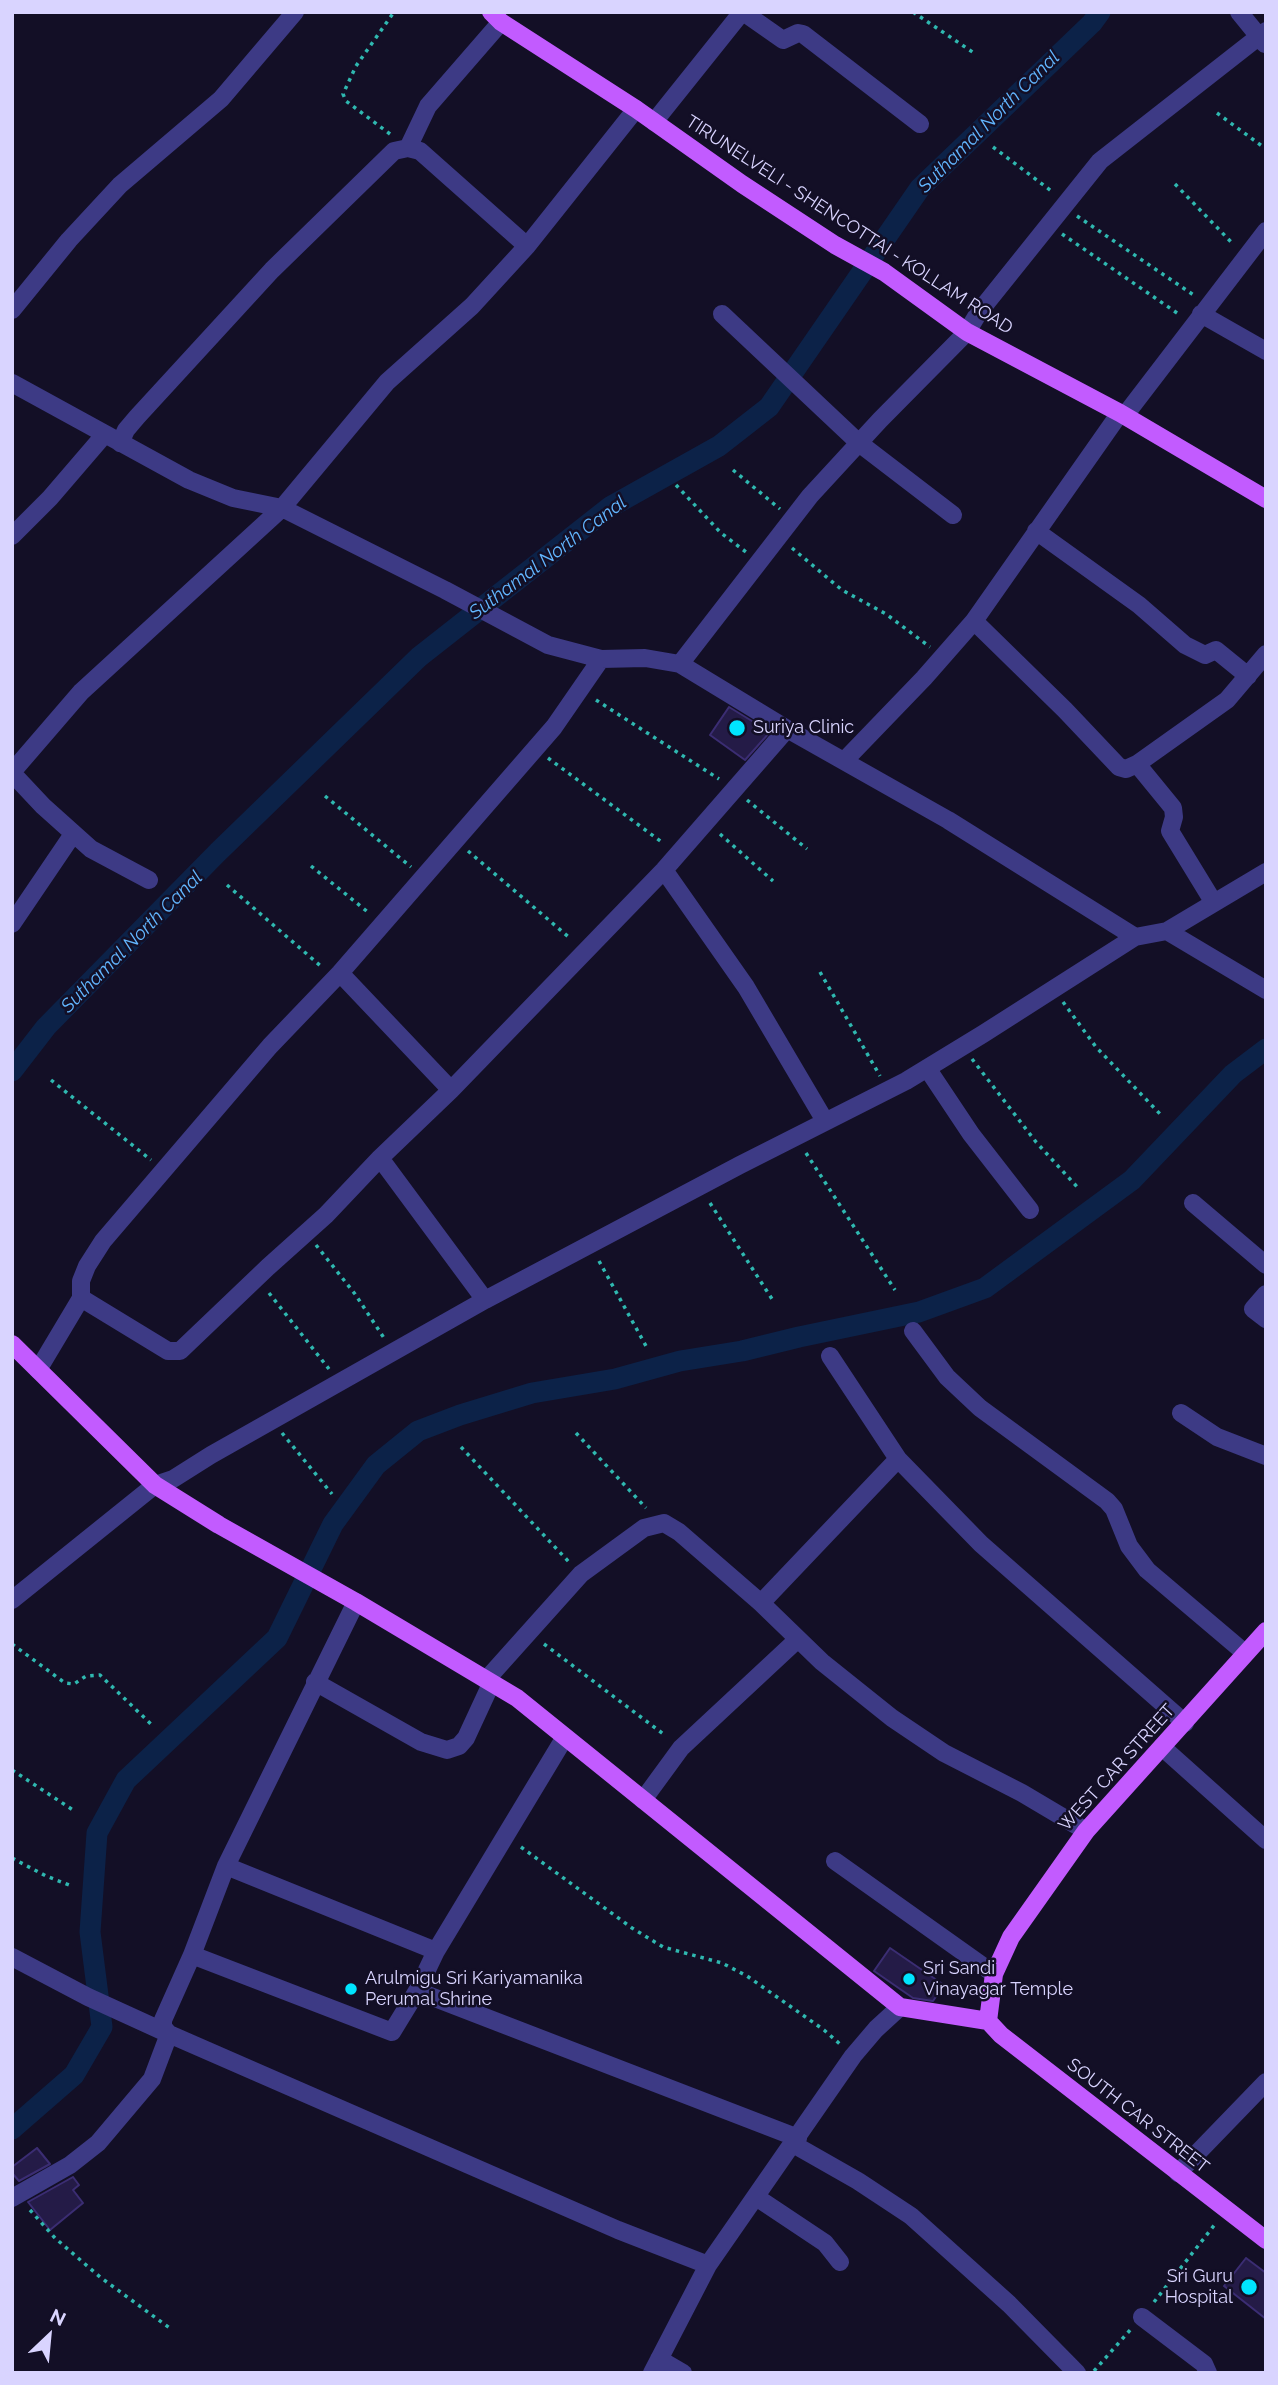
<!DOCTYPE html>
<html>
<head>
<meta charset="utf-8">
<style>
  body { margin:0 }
  #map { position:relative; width:1278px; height:2385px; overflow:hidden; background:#130f26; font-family:Raleway,sans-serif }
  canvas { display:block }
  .frame { position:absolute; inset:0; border:14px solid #d9d4ff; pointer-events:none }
  .north { position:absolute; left:14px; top:2301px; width:70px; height:70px; -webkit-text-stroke:5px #130f26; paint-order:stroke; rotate:26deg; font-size:19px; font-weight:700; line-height:28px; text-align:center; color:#d9d4ff }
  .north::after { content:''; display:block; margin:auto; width:24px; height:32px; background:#d9d4ff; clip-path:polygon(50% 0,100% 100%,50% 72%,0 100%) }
</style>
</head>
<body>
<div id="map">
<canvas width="1278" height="2385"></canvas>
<div class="frame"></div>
<div class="north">N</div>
</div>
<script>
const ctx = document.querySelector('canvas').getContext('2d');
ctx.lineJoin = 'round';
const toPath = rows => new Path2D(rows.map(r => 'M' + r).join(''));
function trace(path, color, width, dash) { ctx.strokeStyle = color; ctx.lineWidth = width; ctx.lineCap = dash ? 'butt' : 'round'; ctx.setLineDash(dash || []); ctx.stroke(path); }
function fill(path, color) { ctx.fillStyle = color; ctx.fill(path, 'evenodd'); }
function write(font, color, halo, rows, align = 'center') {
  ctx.font = font + ' Raleway,sans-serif'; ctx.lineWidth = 5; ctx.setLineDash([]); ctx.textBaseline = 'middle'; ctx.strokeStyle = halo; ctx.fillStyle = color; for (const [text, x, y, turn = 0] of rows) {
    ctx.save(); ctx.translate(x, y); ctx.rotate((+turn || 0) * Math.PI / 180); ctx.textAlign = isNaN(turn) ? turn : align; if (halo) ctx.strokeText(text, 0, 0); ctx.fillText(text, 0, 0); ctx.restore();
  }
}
trace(toPath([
  [12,1071,46,1027,218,852,419,657,610,507,719,446,769,407,920,188,1092,23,1100,12],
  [12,2129,74,2075,102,2027,90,1932,97,1833,126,1780,277,1638,333,1524,376,1465,418,1431,460,1415,532,1393,615,1379,680,1361,742,1351,799,1337,919,1312,985,1288,1132,1180,1233,1074,1266,1049]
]), '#0c2248', 21);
const building = toPath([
  [729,707,770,732,745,760,710,735,729,707],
  [890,1948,944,1985,933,2001,913,1998,874,1971,890,1948],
  [37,2148,50,2164,19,2181,12,2173,12,2167,37,2148],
  [73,2177,79,2185,73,2190,83,2203,50,2230,28,2202,73,2177],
  [1246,2258,1266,2273,1266,2319,1224,2286,1246,2258]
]);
fill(building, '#241b47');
trace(building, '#3b2d73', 2);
trace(toPath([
  [913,12,974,53],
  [1217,113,1266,149],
  [390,134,346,101,343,94,356,66,394,12],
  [993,147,1054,193],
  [1175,184,1234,245],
  [1077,216,1195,296],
  [1062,234,1180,315],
  [733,470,780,509],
  [676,485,721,533,746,552],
  [792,548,842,590,886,614,930,647],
  [596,700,719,779],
  [548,758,663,843],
  [325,796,411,867],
  [747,800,807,849],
  [720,834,773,881],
  [468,851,571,939],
  [311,866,369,913],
  [227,885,323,968],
  [820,972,880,1076],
  [1063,1002,1096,1047,1162,1116],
  [972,1059,1036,1142,1080,1190],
  [51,1080,151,1160],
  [806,1153,895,1290],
  [710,1203,772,1299],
  [316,1245,355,1294,384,1338],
  [599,1261,646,1346],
  [269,1293,329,1369],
  [282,1433,332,1494],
  [576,1433,646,1508],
  [461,1447,569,1562],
  [12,1644,65,1683,74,1684,86,1676,100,1675,154,1727],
  [544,1644,666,1736],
  [12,1770,73,1810],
  [521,1847,632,1928,663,1947,722,1963,747,1976,824,2030,841,2045],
  [12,1858,46,1876,69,1885],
  [30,2210,55,2238,100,2277,171,2329],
  [1154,2302,1216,2223],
  [1094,2371,1131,2329]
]), '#2fb8b0', 3.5, [3.5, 5]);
trace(toPath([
  [743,12,783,40,798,33,803,34,920,124],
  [1239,12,1265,44],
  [654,122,742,12],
  [408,148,428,106,501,22],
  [12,310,69,240,120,185,221,99,295,12],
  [722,314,859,443,953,515],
  [1201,314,1266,351],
  [12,383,189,480,233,498,282,508,445,590,548,645,601,659,645,658,680,664,787,729,948,820,1135,937],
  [1123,415,1129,410,1266,231],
  [120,443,126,430,137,417,272,270,394,151,408,148,420,151,527,246],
  [1036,531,1139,605,1185,645,1205,655,1216,650,1248,676],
  [12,536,50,498,105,434],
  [974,621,1065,710,1119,767,1126,769,1137,764,1227,700,1266,654],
  [680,664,810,496,880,420,967,332,979,312,1100,161,1266,31],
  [845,760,924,678,974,621,1120,413],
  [1137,764,1173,808,1174,817,1170,831,1214,903],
  [12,772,81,692,282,508,387,382,472,306,527,246,636,109],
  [12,773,43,806,91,849,149,880],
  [664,870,746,987,825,1121],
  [12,924,73,834],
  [1167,931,1266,990],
  [340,973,451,1090],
  [927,1068,971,1134,1030,1210],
  [380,1158,485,1300],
  [1193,1203,1266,1265],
  [1266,1294,1253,1309,1266,1319],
  [81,1298,168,1351,180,1351,268,1267,326,1215,380,1158,451,1090,664,870,787,729],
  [913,1331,947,1377,980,1408,1107,1501,1114,1509,1129,1546,1147,1570,1245,1653],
  [830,1356,898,1459,981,1544,1185,1723],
  [38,1370,81,1298,81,1281,87,1266,103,1241,270,1046,340,973,554,727,601,659],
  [1181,1413,1217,1437,1266,1456],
  [12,1600,155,1485,173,1479,211,1455,485,1300,740,1165,906,1081,983,1034,1135,937,1167,931,1266,872],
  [761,1603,898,1459],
  [486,1680,581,1574,644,1528,664,1523,679,1532,761,1603,822,1662,892,1718,944,1753,1022,1793,1086,1831],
  [315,1682,421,1742,447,1750,459,1746,466,1738,491,1684],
  [1162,1747,1266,1840],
  [643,1800,681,1748,798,1639],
  [835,1861,994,1974],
  [436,1951,565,1737],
  [192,1955,226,1866],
  [12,1957,88,1997,169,2034,618,2230,708,2265],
  [417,1991,798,2138],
  [793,2144,858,2181,911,2216,1009,2304,1077,2373],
  [1178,2173,1266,2082],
  [756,2197,825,2243,840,2262],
  [12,2198,70,2165,98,2143,152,2079,169,2034,163,2027,163,2020,192,1955,392,2032,417,1991,436,1951,226,1866,356,1602],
  [1142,2317,1204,2364,1208,2373],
  [659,2359,683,2373],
  [652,2373,708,2265,853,2056,876,2029,900,2007]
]), '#3d3a85', 18);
trace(toPath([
  [491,12,501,22,636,109,742,184,835,245,884,272,967,332,1120,413,1266,499],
  [12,1344,155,1485,219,1525,356,1602,517,1698,900,2007,988,2021],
  [988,2021,994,1974,1011,1937,1086,1831,1266,1631],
  [988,2021,1001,2035,1266,2240]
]), '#c25bff', 18);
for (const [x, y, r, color] of [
  [737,728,9,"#00e5ff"],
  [909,1979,7,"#00e5ff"],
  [351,1989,7,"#00e5ff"],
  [1249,2287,9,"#00e5ff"]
]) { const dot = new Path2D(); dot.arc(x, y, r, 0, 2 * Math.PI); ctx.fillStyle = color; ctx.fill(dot); trace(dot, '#130f26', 2.5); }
write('18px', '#d9d4ff', '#130f26', [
  ["TIRUNELVELI - SHENCOTTAI - KOLLAM ROAD",849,225,33],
  ["WEST CAR STREET",1117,1768,-48],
  ["SOUTH CAR STREET",1138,2116,38]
]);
write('18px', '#d9d4ff', '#130f26', [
  ["Suriya Clinic",753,728],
  ["Sri Sandi",923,1969],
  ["Vinayagar Temple",923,1990],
  ["Arulmigu Sri Kariyamanika",365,1979],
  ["Perumal Shrine",365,2000],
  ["Sri Guru",1233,2277,"right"],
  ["Hospital",1233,2298,"right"]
], 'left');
write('italic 19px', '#62b6ff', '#130f26', [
  ["Suthamal North Canal",989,122,-45],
  ["Suthamal North Canal",548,558,-37],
  ["Suthamal North Canal",132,942,-45]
]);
</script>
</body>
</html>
